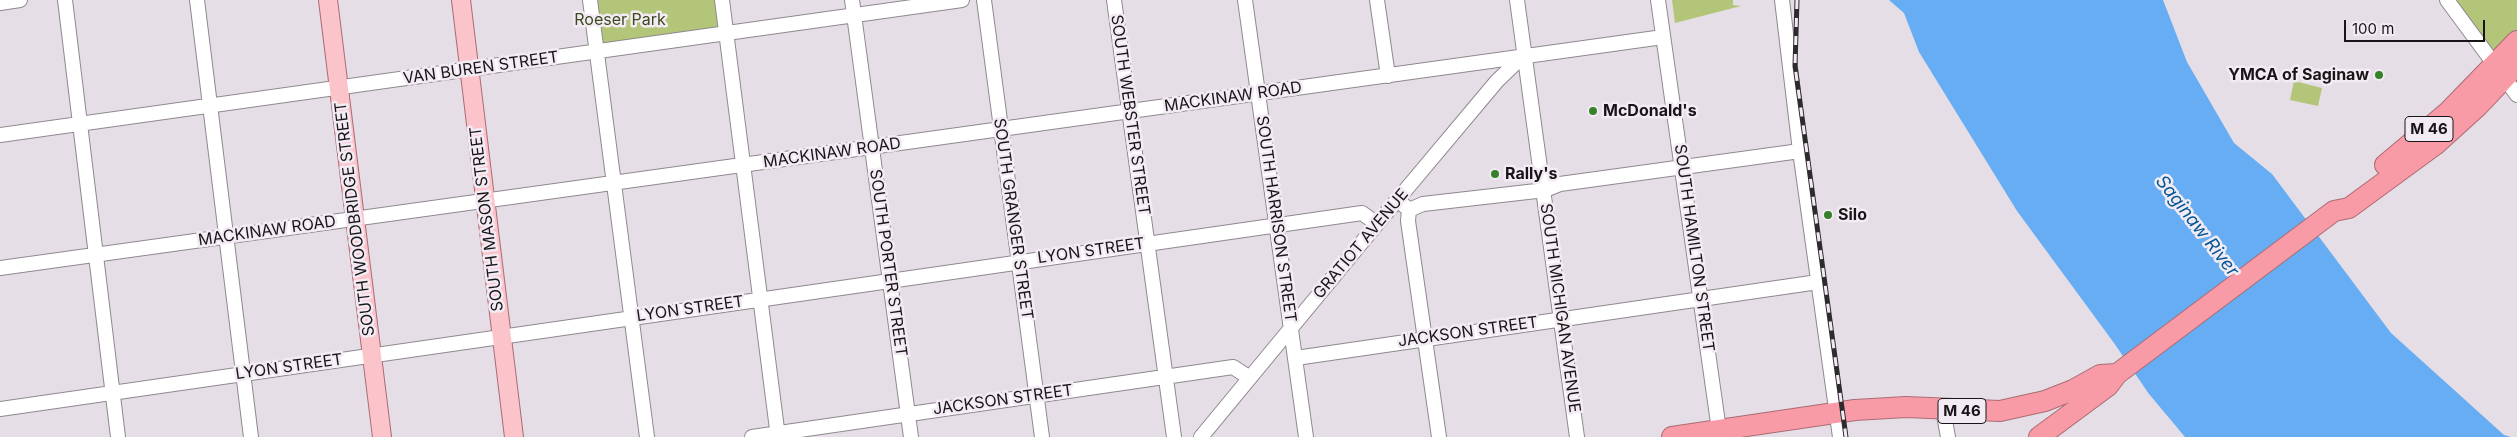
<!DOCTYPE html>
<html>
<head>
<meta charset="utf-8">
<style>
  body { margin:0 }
  #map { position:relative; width:2517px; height:437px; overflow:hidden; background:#e5dee6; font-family:Inter,sans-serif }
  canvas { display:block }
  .scale { position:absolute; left:2344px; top:20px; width:141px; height:22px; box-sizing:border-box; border:2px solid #181518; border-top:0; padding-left:6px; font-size:15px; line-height:18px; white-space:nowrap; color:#181518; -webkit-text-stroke:4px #f3ebf3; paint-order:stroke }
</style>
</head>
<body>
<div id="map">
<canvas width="2517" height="437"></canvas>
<div class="scale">100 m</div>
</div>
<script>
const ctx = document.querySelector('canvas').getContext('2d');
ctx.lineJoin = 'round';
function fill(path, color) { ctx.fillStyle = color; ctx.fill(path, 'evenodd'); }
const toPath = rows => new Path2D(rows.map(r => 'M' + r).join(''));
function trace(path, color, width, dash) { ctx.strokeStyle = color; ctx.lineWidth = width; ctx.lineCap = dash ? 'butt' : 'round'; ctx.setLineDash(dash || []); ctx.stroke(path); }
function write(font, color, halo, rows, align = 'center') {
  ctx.font = font + ' Inter,sans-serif'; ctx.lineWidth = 5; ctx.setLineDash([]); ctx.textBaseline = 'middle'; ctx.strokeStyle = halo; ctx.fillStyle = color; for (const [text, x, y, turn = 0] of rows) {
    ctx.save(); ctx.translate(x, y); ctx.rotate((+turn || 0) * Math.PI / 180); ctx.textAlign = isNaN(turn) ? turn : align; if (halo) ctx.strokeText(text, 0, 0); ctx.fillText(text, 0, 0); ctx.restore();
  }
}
fill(toPath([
  [596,0,716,0,720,27,602,44],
  [1672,0,1733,0,1733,5,1741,6,1675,23],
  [2447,0,2517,0,2517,41,2495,65],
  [2294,81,2322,88,2318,106,2290,100]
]), '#b3c578');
fill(toPath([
  [1889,0,2163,0,2187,62,2234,143,2272,174,2391,333,2504,435,2511,437,2185,437,2149,394,2114,343,2017,211,1919,52,1904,13]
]), '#66adf4');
const minor = toPath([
  [65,0,118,437],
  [197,0,251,437],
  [590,0,647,437],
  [722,0,778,437],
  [852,0,911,437],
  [984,0,1042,437],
  [1114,0,1174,437],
  [1245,0,1306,437],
  [1377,0,1388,76],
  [1517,0,1577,437],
  [1658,0,1720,437],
  [1782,0,1800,151,1840,437],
  [2447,0,2517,95],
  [0,3,20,0],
  [0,135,962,0],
  [1398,200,1409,210,1423,204,1545,190,1560,184,1800,151],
  [1409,210,1408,221,1439,437],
  [0,268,1663,37],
  [1296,358,1818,282],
  [0,409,1362,213,1377,224],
  [1943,410,1948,437],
  [752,437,1233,367,1250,378],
  [1201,437,1377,224,1497,81,1524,55]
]);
const major = toPath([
  [328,0,382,437],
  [461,0,514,437]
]);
const highway = toPath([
  [2385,165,2448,112,2517,41],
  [1672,437,1855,410,1906,407,2000,411,2045,401,2073,390,2100,375,2117,374],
  [2039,437,2108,386,2117,374,2334,211,2349,208,2435,145,2478,106,2517,65]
]);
trace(minor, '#8f888f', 16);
trace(major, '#aa6c74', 20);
trace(highway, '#aa6c74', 22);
trace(minor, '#fff', 14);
trace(major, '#fbc3ca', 18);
trace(highway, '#f89ba6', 20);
const rail = toPath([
  [1797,0,1795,66,1846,437]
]);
trace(rail, '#2e2b2e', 5);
trace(rail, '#f3ebf3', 3, [9]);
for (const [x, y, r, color] of [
  [2379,75,5,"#35822a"],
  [1593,111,5,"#35822a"],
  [1495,174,5,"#35822a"],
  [1828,215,5,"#35822a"]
]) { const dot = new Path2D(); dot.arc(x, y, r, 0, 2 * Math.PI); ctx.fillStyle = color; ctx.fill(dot); trace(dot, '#f3ebf3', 2); }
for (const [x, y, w] of [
  [2429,129,48],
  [1962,411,48]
]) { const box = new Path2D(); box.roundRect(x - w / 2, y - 12.5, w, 25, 4); ctx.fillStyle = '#f3ebf3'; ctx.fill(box); trace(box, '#181518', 1); }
write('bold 15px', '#181518', null, [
  ["M 46",2429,129],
  ["M 46",1962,411]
]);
write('16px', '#3f481f', '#f3ebf3', [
  ["Roeser Park",620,20]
]);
write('16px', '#181518', '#f3ebf3', [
  ["VAN BUREN STREET",481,68,-8],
  ["MACKINAW ROAD",1233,97,-8],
  ["SOUTH WEBSTER STREET",1130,115,82],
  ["MACKINAW ROAD",832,153,-8],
  ["SOUTH WOODBRIDGE STREET",355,219,-97],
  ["SOUTH MASON STREET",487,219,-97],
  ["SOUTH GRANGER STREET",1013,219,82],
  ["SOUTH HARRISON STREET",1276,219,82],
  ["MACKINAW ROAD",267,231,-8],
  ["GRATIOT AVENUE",1361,244,-50],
  ["SOUTH HAMILTON STREET",1694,248,82],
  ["LYON STREET",1091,251,-8],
  ["SOUTH PORTER STREET",888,263,82],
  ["SOUTH MICHIGAN AVENUE",1560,308,82],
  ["LYON STREET",690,309,-8],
  ["JACKSON STREET",1468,332,-8],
  ["LYON STREET",289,367,-8],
  ["JACKSON STREET",1003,400,-8]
]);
write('bold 16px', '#181518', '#f3ebf3', [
  ["YMCA of Saginaw",2369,75,"right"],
  ["McDonald's",1603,111],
  ["Rally's",1505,174],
  ["Silo",1838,215]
], 'left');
write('italic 18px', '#045797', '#f3ebf3', [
  ["Saginaw River",2197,226,52]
]);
</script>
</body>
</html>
